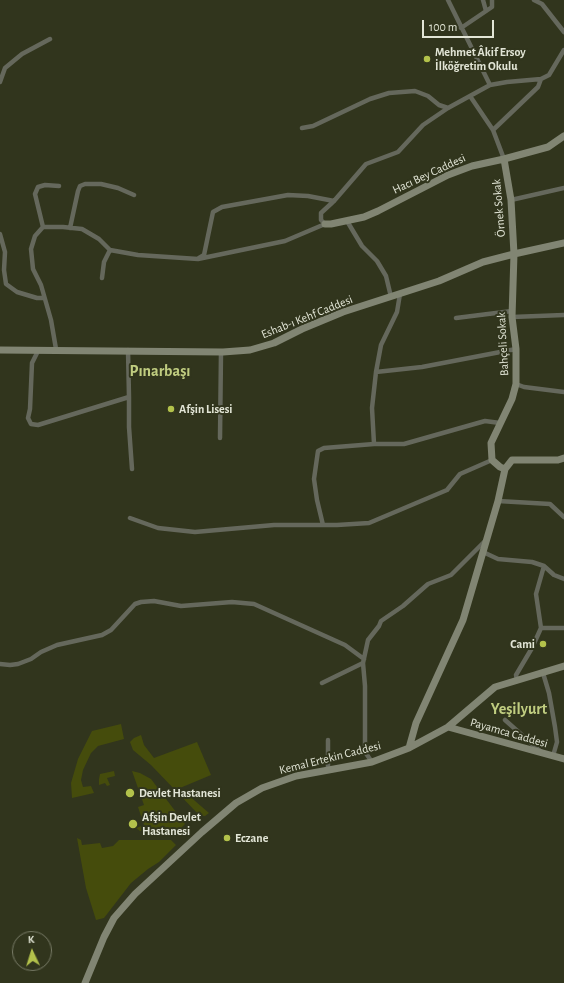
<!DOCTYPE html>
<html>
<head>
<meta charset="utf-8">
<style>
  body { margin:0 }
  #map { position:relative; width:564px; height:983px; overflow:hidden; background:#31351d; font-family:"Alegreya Sans",sans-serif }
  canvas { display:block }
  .north { position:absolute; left:12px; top:931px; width:40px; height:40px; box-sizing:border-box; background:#31351d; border:1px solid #787b67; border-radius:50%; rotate:356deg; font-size:11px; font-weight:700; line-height:16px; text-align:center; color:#e2e5d6 }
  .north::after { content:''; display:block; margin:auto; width:14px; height:18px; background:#b3c24b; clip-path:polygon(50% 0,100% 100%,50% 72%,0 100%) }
  .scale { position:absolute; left:422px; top:20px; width:72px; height:18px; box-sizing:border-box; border:2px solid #e2e5d6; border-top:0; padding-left:5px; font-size:12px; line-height:14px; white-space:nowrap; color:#e2e5d6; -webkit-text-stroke:3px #31351d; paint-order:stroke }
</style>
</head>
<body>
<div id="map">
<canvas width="564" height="983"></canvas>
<div class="north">K</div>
<div class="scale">100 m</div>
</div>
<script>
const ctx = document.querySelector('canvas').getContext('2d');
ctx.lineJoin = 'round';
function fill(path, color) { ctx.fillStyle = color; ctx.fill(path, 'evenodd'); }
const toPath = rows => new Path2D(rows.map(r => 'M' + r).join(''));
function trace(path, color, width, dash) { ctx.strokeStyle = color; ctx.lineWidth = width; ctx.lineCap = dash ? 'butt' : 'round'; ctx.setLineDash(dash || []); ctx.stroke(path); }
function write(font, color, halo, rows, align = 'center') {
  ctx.font = font + ' "Alegreya Sans",sans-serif'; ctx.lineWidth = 4; ctx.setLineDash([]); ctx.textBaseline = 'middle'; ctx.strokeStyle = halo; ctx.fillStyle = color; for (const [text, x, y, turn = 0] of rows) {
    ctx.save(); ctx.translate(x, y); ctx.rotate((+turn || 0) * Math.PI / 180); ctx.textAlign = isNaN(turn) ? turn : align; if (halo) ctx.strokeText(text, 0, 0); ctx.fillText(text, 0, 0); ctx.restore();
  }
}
fill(toPath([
  [121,724,124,739,98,746,91,753,83,770,81,780,83,787,91,786,94,793,72,798,71,783,78,759,92,731],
  [141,735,144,745,154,758,197,742,211,775,180,788,209,813,205,816,199,815,151,765,133,750,130,742,134,738],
  [114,771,115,776,107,778,110,785,107,786,105,783,99,785,99,779,100,774],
  [132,771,140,773,151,779,185,824,179,830,147,831,140,831,136,828,144,825,138,807,144,805],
  [77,838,81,840,82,845,100,843,102,848,113,846,119,840,171,840,176,845,159,862,148,869,131,883,104,918,96,920,86,888]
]), '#454c0c');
trace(toPath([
  [448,0,490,85],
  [483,0,486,11],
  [534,0,542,4,564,32],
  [461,28,492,7,492,0],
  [0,82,5,68,22,54,50,39],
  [470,96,493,130,504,159],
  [302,128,313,126,370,99,389,93,415,91,428,96,439,105,448,108],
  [493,130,538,87,541,79],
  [511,200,564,188],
  [347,221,362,246,377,261,386,276,391,297],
  [43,227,35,194,38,187,45,185,59,186],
  [70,228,78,191,80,186,85,184,101,184,118,188,134,195],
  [0,234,5,252,4,270,6,284,17,292,37,298,44,298],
  [199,258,204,255,213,212,222,207,288,195,308,196,334,201],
  [102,278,104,262,110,250],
  [400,294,397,312,381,345,376,372,372,408,374,444,404,444,485,421,500,423],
  [512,317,564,315],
  [456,318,512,311],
  [56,349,51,320,41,285,33,269,31,249,35,236,43,227,63,227,82,229,99,239,110,250,138,255,198,259,285,241,325,224,321,220,321,213,334,201,366,164,398,152,423,125,448,108,490,85,507,82,541,79,549,75,564,50],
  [38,351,32,363,30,409,28,418,31,424,38,425,129,397,128,350],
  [376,372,422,367,516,349],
  [516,384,524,387,564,392],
  [129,397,129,427,132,469],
  [220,438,221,352],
  [498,501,550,504,564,517],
  [130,518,158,528,195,532,274,525,337,525,369,523,447,490,460,474,492,460],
  [323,525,317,500,314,479,318,451,324,448,374,444],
  [483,552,498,559,532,562,544,566,554,575,564,579],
  [541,628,564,628],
  [0,664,10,665,18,664,31,659,41,652,57,645,102,635,111,630,135,604,141,602,154,601,181,606,232,602,254,604,345,645,364,659],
  [543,673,549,693,555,727,557,742,553,756],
  [517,681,516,675,532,648,541,628,536,594,544,566],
  [322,683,363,663],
  [505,720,540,751],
  [328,740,328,770],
  [372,762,365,752,365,686,363,663,368,640,379,626,381,621,403,606,428,584,451,575,485,541]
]), '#65685c', 4.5);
trace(toPath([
  [504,159,511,200,514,254,512,317,516,349,516,384,512,399,491,443,492,460,500,467,505,469],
  [325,224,331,224,364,217,378,211,448,175,472,166,504,159,548,147,564,136],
  [0,350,223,352,250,350,274,343,302,329,343,312,439,281,483,262,514,254,564,243],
  [448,727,564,759],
  [409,748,448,727,495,687,564,666],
  [85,983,104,937,114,918,135,894,202,832,236,803,262,788,296,776,372,762,409,748,416,723,463,620,498,501,505,469,512,460,558,460,564,458]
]), '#818573', 7);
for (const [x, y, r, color] of [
  [427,59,4,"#b3c24b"],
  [171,409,4,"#b3c24b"],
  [543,644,4,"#b3c24b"],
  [130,793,5,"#b3c24b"],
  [133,824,5,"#b3c24b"],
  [227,838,4,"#b3c24b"]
]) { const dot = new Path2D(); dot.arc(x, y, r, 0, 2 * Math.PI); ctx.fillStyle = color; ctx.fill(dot); trace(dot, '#31351d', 1.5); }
write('bold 12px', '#e2e5d6', '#31351d', [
  ["Mehmet Âkif Ersoy",435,52],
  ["İlköğretim Okulu",435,66],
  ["Afşin Lisesi",179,409],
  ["Cami",535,644,"right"],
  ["Devlet Hastanesi",139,793],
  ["Afşin Devlet",142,817],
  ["Hastanesi",142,831],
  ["Eczane",235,838]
], 'left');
write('12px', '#e2e5d6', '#31351d', [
  ["Hacı Bey Caddesi",429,174,-25],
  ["Örnek Sokak",499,208,-95],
  ["Eshab-ı Kehf Caddesi",307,317,-22],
  ["Bahçeli Sokak",503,344,-93],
  ["Payamca Caddesi",509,733,16],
  ["Kemal Ertekin Caddesi",330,758,-14]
]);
write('bold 16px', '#c0cd80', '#31351d', [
  ["Pınarbaşı",160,371],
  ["Yeşilyurt",519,709]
]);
</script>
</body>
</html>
